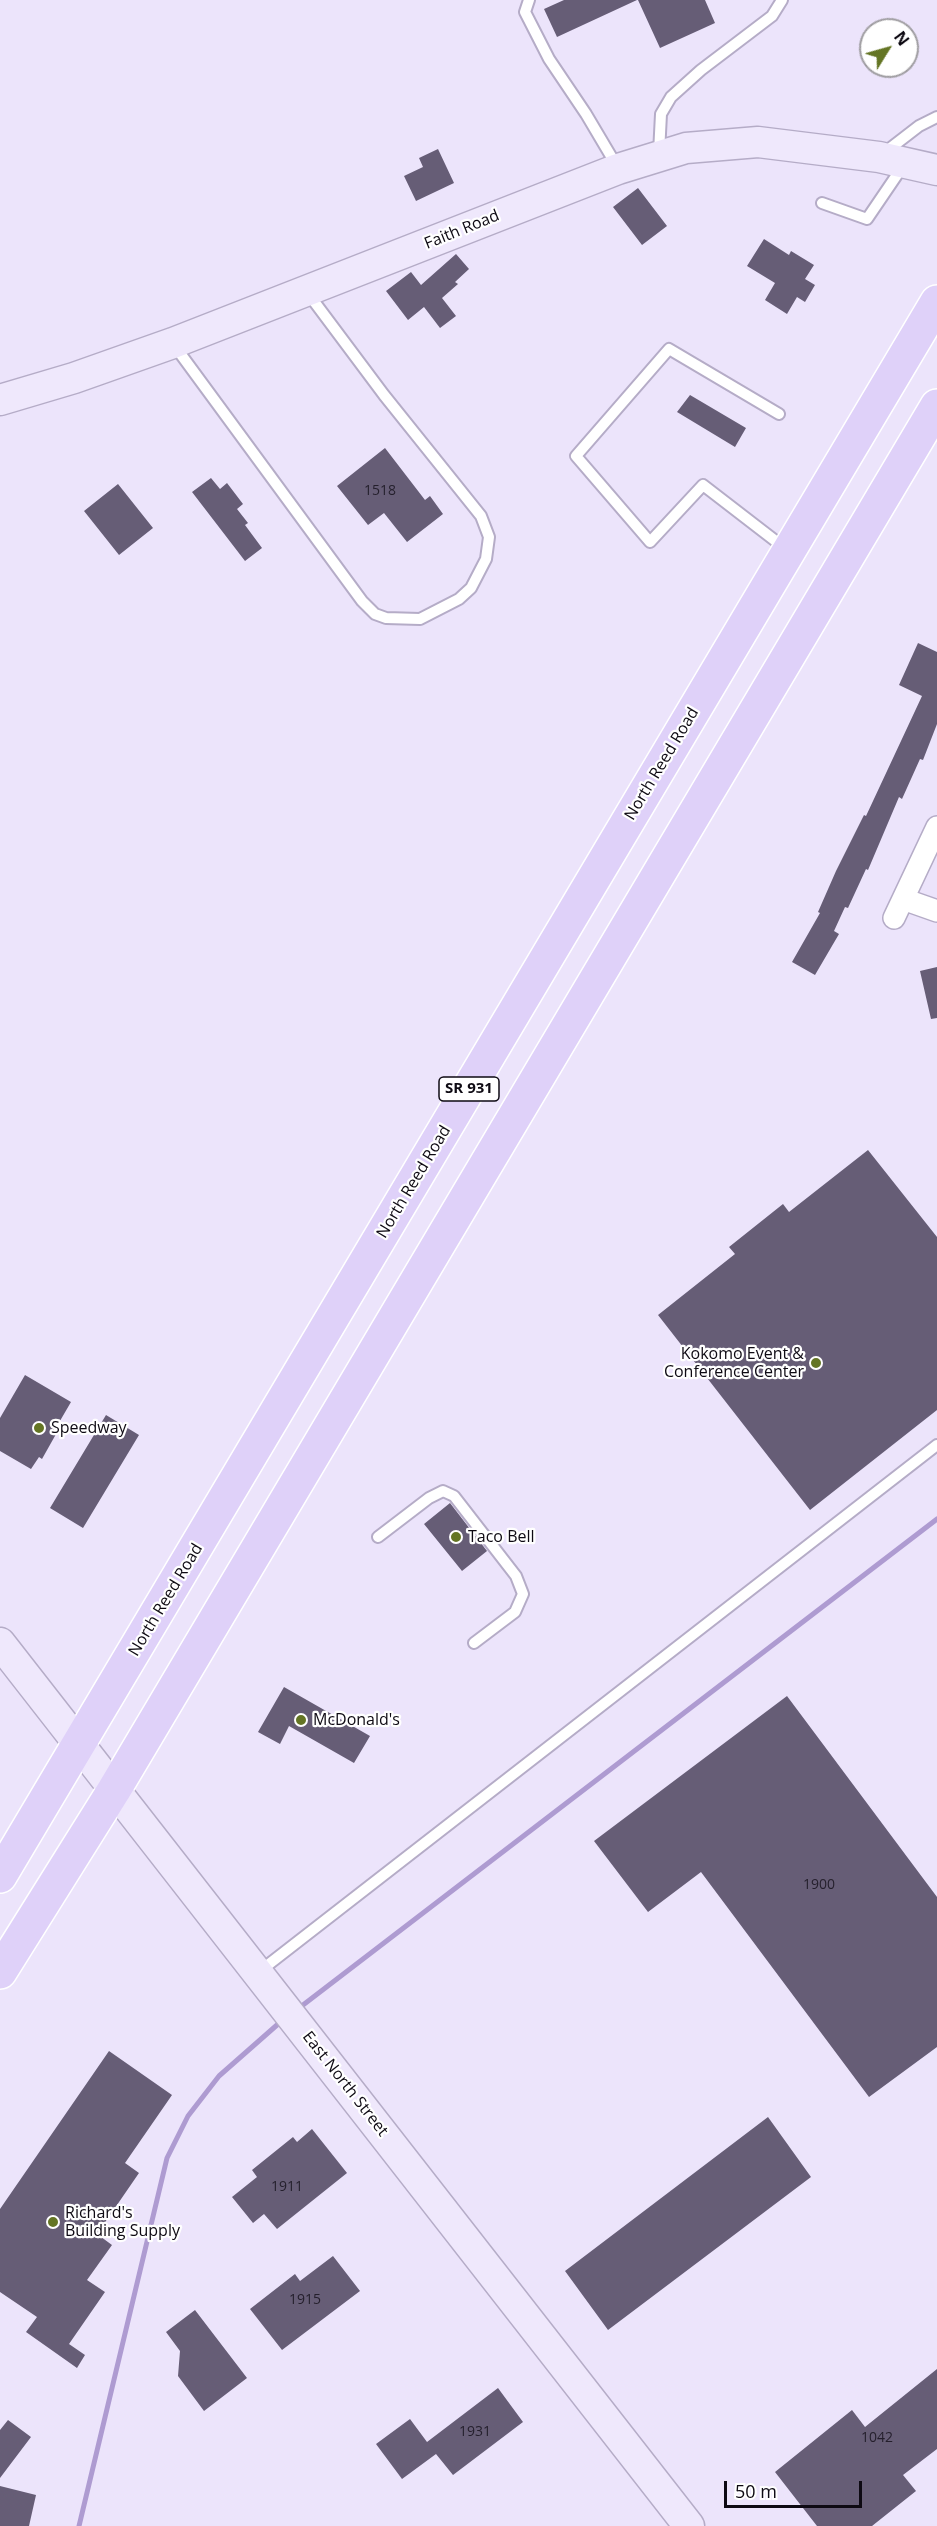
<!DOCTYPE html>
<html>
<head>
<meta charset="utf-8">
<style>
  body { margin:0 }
  #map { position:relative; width:937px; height:2526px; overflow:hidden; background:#ece4fb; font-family:"Open Sans",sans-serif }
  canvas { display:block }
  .north { position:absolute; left:859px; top:18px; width:60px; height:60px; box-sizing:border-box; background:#fff; border:2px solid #9f9da1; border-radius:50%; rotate:53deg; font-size:16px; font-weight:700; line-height:24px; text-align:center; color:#0e0a13 }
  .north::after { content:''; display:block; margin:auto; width:21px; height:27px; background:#647524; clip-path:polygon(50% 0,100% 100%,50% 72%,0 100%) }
  .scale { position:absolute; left:724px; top:2481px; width:138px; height:27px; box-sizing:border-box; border:3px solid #0e0a13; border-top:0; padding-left:8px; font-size:18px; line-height:21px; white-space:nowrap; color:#0e0a13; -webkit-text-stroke:4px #fff; paint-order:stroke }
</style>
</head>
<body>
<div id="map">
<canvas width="937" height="2526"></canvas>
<div class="north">N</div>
<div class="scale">50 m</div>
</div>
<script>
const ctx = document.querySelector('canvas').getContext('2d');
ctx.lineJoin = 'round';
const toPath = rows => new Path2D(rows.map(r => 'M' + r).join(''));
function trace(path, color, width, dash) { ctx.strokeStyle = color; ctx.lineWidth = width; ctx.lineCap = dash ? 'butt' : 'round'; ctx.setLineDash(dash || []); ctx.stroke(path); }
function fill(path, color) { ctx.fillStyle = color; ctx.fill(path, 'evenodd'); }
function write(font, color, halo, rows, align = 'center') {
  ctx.font = font + ' "Open Sans",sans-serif'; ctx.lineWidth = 4.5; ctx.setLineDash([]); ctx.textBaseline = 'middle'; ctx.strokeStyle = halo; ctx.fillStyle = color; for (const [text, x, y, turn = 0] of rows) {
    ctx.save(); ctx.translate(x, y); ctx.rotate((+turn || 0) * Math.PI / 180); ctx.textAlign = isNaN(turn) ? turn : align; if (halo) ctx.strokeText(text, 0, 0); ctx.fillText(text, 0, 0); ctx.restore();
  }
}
trace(toPath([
  [303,2005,937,1519],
  [79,2526,167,2158,188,2116,219,2076,277,2025]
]), '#ae9bd1', 5);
fill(toPath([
  [564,0,637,0,557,37,544,9],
  [638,0,705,0,715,23,660,48],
  [438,149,454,183,416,201,404,176,423,167,419,158],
  [638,188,667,226,642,245,613,207],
  [764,239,789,255,791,251,814,265,805,279,815,285,805,302,797,297,787,314,765,300,775,283,747,266],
  [456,254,469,269,455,282,458,284,442,298,456,316,440,328,424,307,408,320,386,291,411,272,421,285],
  [690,395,746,428,735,447,677,412],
  [385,448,425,500,430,496,443,514,407,542,384,513,368,525,337,486],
  [211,478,220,489,227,483,243,504,237,509,248,523,245,525,262,548,245,561,192,492],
  [118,484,153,528,119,555,84,511],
  [918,643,937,652,937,724,923,760,920,759,902,799,899,797,868,870,866,869,848,908,845,907,834,931,839,934,815,975,792,962,820,913,818,912,836,871,864,815,866,816,922,696,899,685],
  [937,967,937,1018,931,1019,920,971],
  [868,1150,937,1237,937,1410,810,1510,658,1315,735,1254,729,1247,783,1204,789,1212],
  [25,1375,71,1402,57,1426,60,1427,42,1459,39,1457,31,1469,0,1451,0,1418],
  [106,1415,139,1435,83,1528,50,1508],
  [450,1503,487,1551,462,1571,424,1524],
  [284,1687,370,1736,354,1763,289,1726,280,1744,258,1732],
  [787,1696,937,1897,937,2047,869,2097,701,1872,648,1912,594,1841],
  [109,2051,172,2095,125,2163,139,2173,97,2234,112,2245,87,2280,105,2292,69,2344,85,2355,77,2368,26,2332,37,2317,0,2292,0,2209],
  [768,2117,811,2177,608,2330,565,2271],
  [312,2129,347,2173,277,2229,264,2214,253,2223,232,2197,257,2177,252,2170,293,2137,297,2142],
  [333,2256,360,2291,282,2350,250,2309,295,2274,300,2281],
  [195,2310,247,2378,204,2411,178,2376,180,2351,166,2332],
  [937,2369,937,2449,903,2475,916,2491,872,2526,817,2526,775,2472,852,2410,865,2427],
  [498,2388,523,2422,453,2475,436,2454,402,2479,376,2444,410,2419,427,2442],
  [8,2420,31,2437,0,2478,0,2430],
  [0,2486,36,2495,29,2526,0,2526]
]), '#665d76');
const lane = toPath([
  [529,0,525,12,549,59,586,114,618,168],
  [659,153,661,114,671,97,701,70,772,16,782,0],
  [884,153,919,126,937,117],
  [822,203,867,219,903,166],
  [174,345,362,601,375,614,386,618,420,619,459,599,471,588,486,559,489,537,481,516,384,395,307,292],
  [779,414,669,349,576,456,650,542,703,485,786,549],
  [378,1537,429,1498,443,1491,454,1496,516,1576,523,1594,515,1612,474,1643],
  [260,1971,937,1445]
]);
const street = toPath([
  [903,899,937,911],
  [894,918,937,827]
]);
const secondary = toPath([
  [0,400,74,378,173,343,618,169,686,148,758,142,879,157,937,170],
  [0,1643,689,2526]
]);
const primary = toPath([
  [0,1876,937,302],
  [0,1972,114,1790,937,406]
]);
trace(lane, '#b5acc7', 14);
trace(street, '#b5acc7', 24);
trace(secondary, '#b5acc7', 33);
trace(primary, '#fff', 36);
trace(lane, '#fff', 10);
trace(street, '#fff', 21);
trace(secondary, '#efe8fc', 30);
trace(primary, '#dfd1f9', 33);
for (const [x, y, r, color] of [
  [816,1363,6,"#647524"],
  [39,1428,6,"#647524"],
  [456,1537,6,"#647524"],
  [301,1720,6,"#647524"],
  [53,2222,6,"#647524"]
]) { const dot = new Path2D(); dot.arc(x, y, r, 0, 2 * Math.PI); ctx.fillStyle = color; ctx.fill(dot); trace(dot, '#fff', 2); }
write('14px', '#241f2c', null, [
  ["1518",380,491],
  ["1900",819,1885],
  ["1911",287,2187],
  ["1915",305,2300],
  ["1931",475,2432],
  ["1042",877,2438]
]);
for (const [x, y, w] of [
  [469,1089,60]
]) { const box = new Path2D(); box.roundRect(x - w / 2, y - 12, w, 24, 4.5); ctx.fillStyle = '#fff'; ctx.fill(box); trace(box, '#0e0a13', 1.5); }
write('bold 15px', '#0e0a13', null, [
  ["SR 931",469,1089]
]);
write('16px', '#0e0a13', '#fff', [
  ["Faith Road",462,230,-22],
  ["North Reed Road",662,764,-59],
  ["North Reed Road",414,1182,-59],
  ["North Reed Road",166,1600,-59],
  ["East North Street",345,2084,52]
]);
write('16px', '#0e0a13', '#fff', [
  ["Kokomo Event &",804,1354,"right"],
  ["Conference Center",804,1372,"right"],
  ["Speedway",51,1428],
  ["Taco Bell",468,1537],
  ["McDonald's",313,1720],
  ["Richard's",65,2213],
  ["Building Supply",65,2231]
], 'left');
</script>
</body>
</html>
